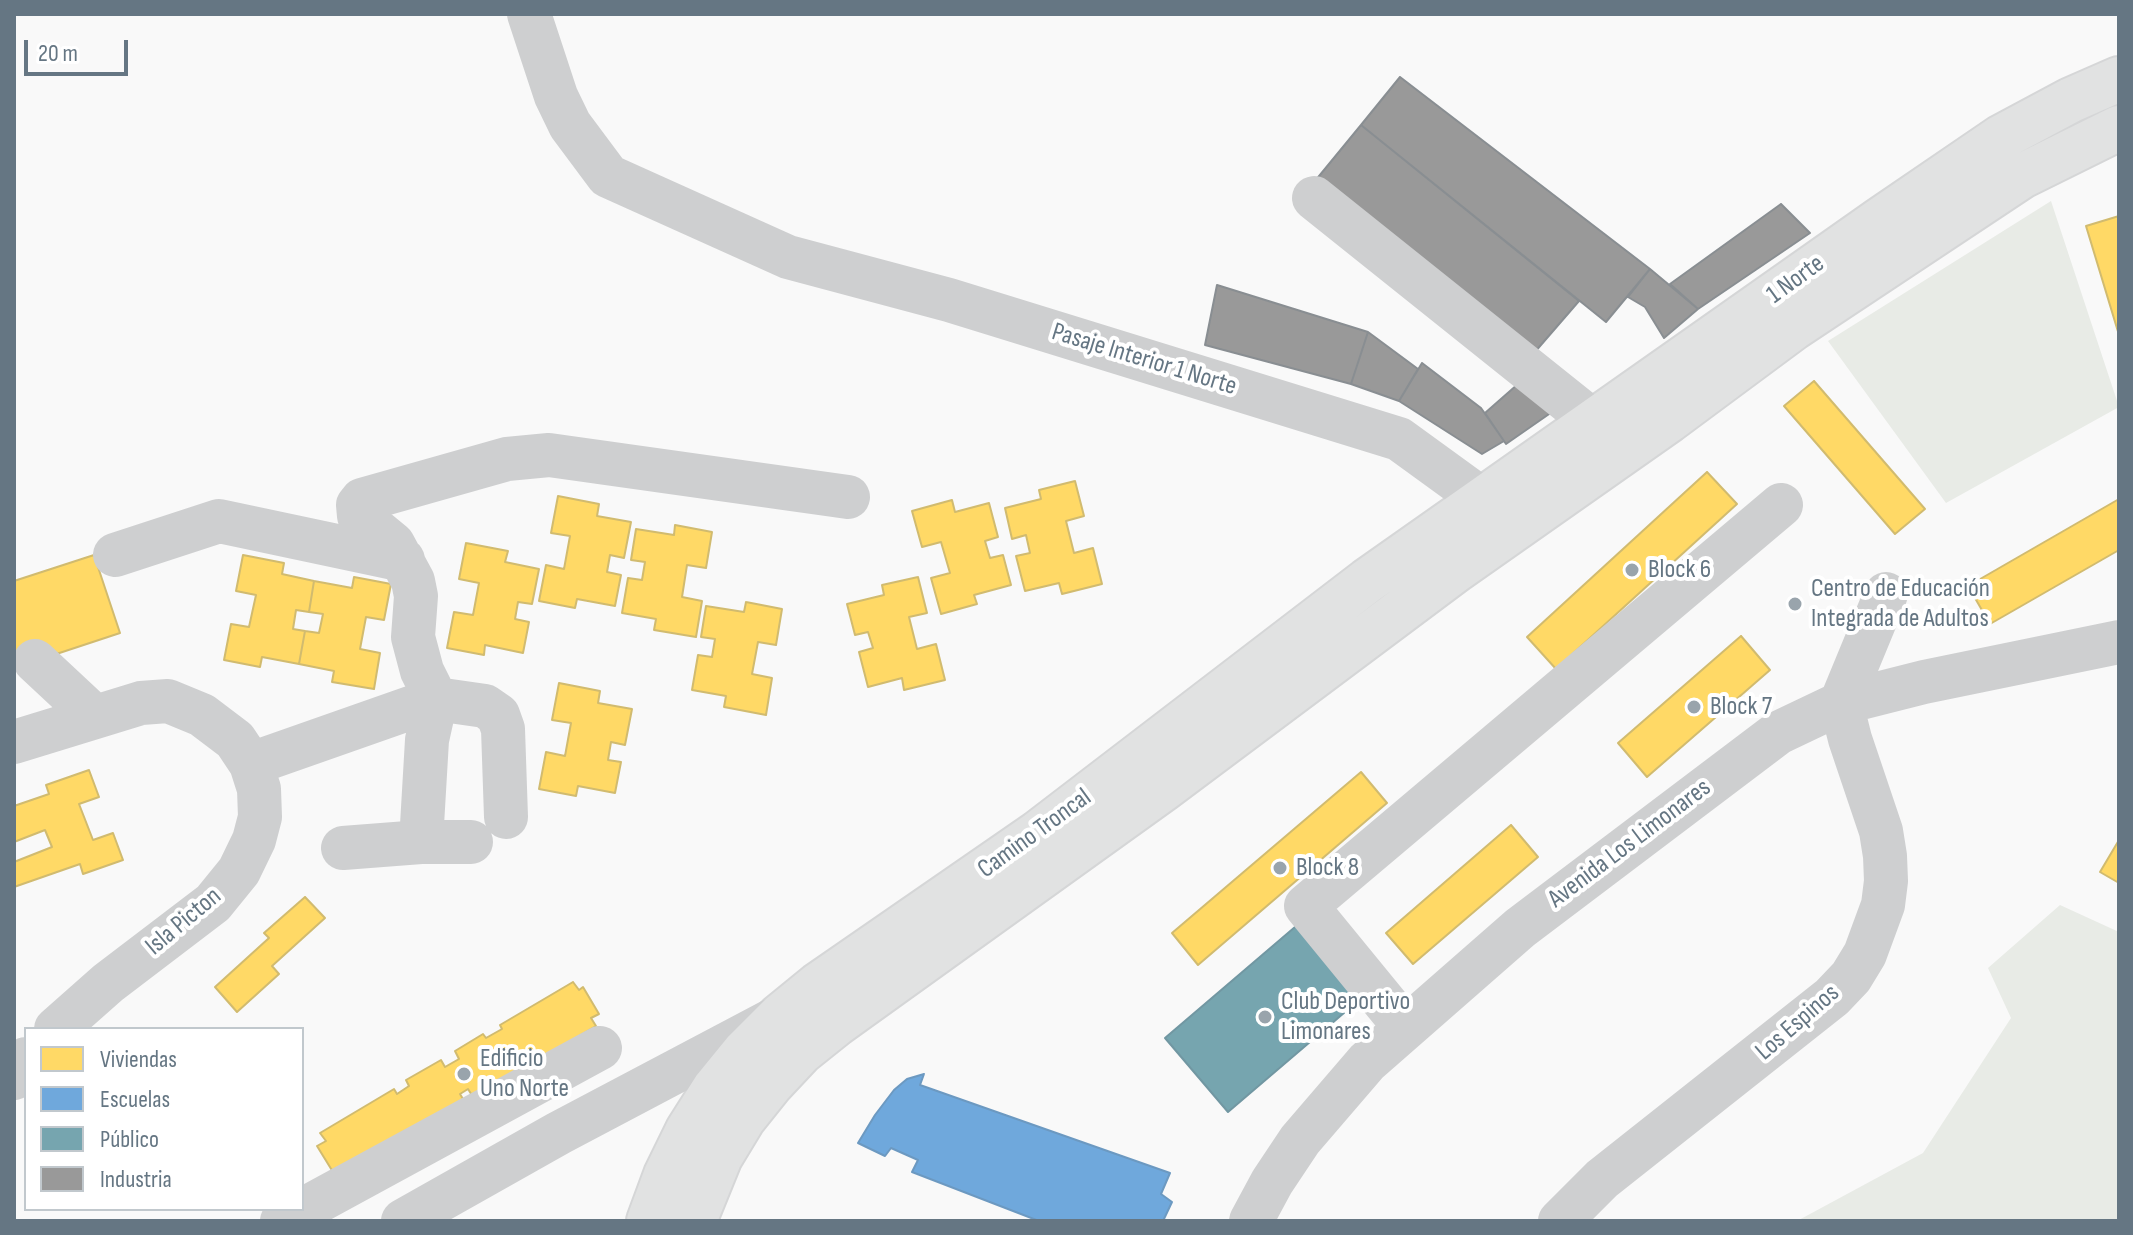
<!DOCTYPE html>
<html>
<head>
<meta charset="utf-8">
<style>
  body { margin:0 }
  #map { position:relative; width:2133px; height:1235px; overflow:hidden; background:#f9f9f9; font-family:"Sofia Sans Condensed",sans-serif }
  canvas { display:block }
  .frame { position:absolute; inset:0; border:16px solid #657683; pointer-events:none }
  .legend { position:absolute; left:24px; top:1027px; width:280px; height:184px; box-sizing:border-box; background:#fff; border:2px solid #c1c8cd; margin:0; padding:10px 14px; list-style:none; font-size:24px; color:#657683 }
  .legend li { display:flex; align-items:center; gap:16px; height:40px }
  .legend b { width:40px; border:2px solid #c1c8cd }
  .scale { position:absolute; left:24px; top:40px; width:104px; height:36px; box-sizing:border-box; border:4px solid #657683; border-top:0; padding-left:10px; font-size:24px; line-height:28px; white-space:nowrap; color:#657683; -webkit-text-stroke:6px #fff; paint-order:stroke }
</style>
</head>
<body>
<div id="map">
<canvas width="2133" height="1235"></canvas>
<div class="frame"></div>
<ul class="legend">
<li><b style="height:22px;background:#ffd966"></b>Viviendas</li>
<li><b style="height:22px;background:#6fa8dc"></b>Escuelas</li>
<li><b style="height:22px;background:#76a5af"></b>Público</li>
<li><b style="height:22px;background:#999"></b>Industria</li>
</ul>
<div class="scale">20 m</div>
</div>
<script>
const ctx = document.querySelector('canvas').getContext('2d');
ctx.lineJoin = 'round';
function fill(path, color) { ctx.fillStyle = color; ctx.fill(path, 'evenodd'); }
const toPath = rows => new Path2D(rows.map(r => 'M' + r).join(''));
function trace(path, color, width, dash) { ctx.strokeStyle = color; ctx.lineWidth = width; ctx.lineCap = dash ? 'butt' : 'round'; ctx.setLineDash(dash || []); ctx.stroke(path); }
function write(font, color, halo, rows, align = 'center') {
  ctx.font = font + ' "Sofia Sans Condensed",sans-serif'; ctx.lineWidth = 8; ctx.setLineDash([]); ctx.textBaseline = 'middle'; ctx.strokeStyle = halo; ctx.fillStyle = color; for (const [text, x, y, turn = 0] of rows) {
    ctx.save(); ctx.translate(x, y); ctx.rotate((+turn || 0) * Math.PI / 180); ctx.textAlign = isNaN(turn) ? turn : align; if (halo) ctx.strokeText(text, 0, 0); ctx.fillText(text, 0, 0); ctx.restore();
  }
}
fill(toPath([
  [2051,201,2119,407,1946,503,1828,341],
  [2060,905,2119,932,2119,1221,1797,1221,1923,1153,2011,1018,1988,968]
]), '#e8ebe6');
const homes = toPath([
  [2119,216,2119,335,2086,226,2119,216],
  [1814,381,1925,509,1895,534,1784,406,1814,381],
  [1707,472,1737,504,1556,669,1527,637,1707,472],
  [1075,481,1084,516,1066,521,1074,553,1093,548,1102,584,1062,594,1059,583,1025,591,1016,556,1030,553,1026,535,1012,539,1005,508,1041,499,1039,490,1075,481],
  [558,496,599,504,597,516,631,522,624,558,610,555,607,572,621,575,615,606,577,599,575,608,539,601,546,565,564,569,570,536,551,533,558,496],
  [2119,499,2119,550,1990,624,1968,586,2119,499],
  [952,500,955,512,989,503,998,537,985,541,990,558,1003,555,1011,585,974,595,977,604,941,614,931,578,950,573,941,542,922,547,912,511,952,500],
  [675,525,712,532,706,568,687,565,682,597,702,601,696,637,654,630,656,619,622,613,628,578,642,580,645,562,631,560,636,529,674,535,675,525],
  [466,543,508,551,505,562,539,569,532,604,518,602,515,619,529,622,523,653,485,645,484,655,447,648,454,612,473,615,479,583,459,579,466,543],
  [94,555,120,633,14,668,14,581,94,555],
  [243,555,284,563,282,574,314,581,309,612,296,610,293,629,305,631,299,664,262,657,260,667,224,660,231,624,249,627,256,595,236,591,243,555],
  [354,577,391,584,384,620,366,617,360,649,380,653,374,689,332,682,334,671,299,664,305,631,319,633,323,614,309,612,314,581,352,588,354,577],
  [918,577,927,613,909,617,917,649,936,644,945,680,904,690,902,678,868,687,859,652,873,648,868,632,855,635,847,604,884,595,882,585,918,577],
  [746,602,782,609,776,645,758,642,752,674,772,678,766,715,724,707,726,696,692,690,698,655,712,657,715,639,701,637,706,606,744,612,746,602],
  [1741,636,1770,670,1647,777,1618,743,1741,636],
  [559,683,600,691,598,703,632,709,625,745,611,742,608,760,621,762,615,793,578,786,576,796,539,789,546,752,565,756,571,723,552,720,559,683],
  [89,770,99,797,79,804,93,840,113,833,123,860,83,874,80,864,14,887,14,862,52,847,45,830,14,842,14,806,49,794,46,785,89,770],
  [1361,772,1387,803,1198,965,1172,933,1361,772],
  [1511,825,1538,857,1413,964,1386,933,1511,825],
  [2119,840,2119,883,2100,872,2119,840],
  [305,897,325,918,272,966,279,974,237,1012,215,987,269,938,264,933,305,897],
  [573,982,579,990,583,987,599,1014,591,1018,596,1026,528,1066,523,1059,518,1061,522,1068,473,1097,468,1089,460,1094,466,1104,333,1172,317,1146,326,1141,320,1133,394,1089,397,1094,409,1086,406,1080,441,1060,445,1067,459,1059,455,1051,483,1034,486,1038,502,1029,500,1025,573,982]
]);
fill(homes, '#ffd966');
trace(homes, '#d1bb6f', 2);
const schools = toPath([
  [924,1074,920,1085,1170,1173,1161,1194,1172,1202,1163,1221,1039,1221,912,1172,918,1160,891,1148,885,1156,858,1143,875,1115,894,1090,907,1079,924,1074]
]);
fill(schools, '#6fa8dc');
trace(schools, '#6c99c1', 2);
const public = toPath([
  [1302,921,1365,995,1228,1112,1165,1038,1302,921]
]);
fill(public, '#76a5af');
trace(public, '#7197a2', 2);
const industry = toPath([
  [1400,77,1650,269,1606,322,1361,125,1400,77],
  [1361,125,1579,301,1534,353,1315,181,1361,125],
  [1781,204,1810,233,1698,309,1670,284,1781,204],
  [1650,269,1698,309,1664,338,1645,307,1628,297,1650,269],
  [1217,285,1368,332,1351,384,1205,345,1217,285],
  [1368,332,1418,369,1399,401,1351,384,1368,332],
  [1422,363,1481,408,1504,441,1482,454,1399,401,1422,363],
  [1518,384,1552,412,1506,444,1485,413,1518,384]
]);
fill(industry, '#999');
trace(industry, '#898e92', 2);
const major = toPath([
  [649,1221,666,1175,688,1130,714,1089,745,1051,780,1016,818,985,1038,833,1367,581,1880,220,2000,138,2071,100,2119,79],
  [694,1221,720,1157,743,1119,771,1084,801,1052,836,1024,1163,789,1457,569,1669,420,1793,328,2022,176,2119,128]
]);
trace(major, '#d5d6d7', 48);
trace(toPath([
  [529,14,556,96,570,125,608,176,788,257,949,300,1399,439,1483,500],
  [1314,198,1594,422],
  [115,555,219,521,403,560],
  [35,661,95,717],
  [14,742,141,703,168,701,202,715,235,740,251,764,259,789,260,817,254,840,239,871,213,903,108,983,56,1029],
  [251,764,436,699,422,671,413,637,416,596,413,581,393,544,359,516,358,505,362,500,507,459,549,455,848,497],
  [421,842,471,842],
  [343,848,421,842,427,740,436,699,485,706,498,715,503,729,506,817],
  [1405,1027,1306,906,1781,505],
  [14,1078,26,1059],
  [282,1221,600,1048],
  [403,1221,559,1133,771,1021],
  [1251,1221,1272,1182,1300,1140,1367,1062,1520,928,1778,733,1841,703,1924,682,2119,642],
  [1560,1221,1602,1179,1832,997,1851,977,1865,954,1883,905,1886,881,1885,856,1881,831,1850,739,1841,703,1886,594]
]), '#cecfd0', 44);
trace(major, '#e1e2e2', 44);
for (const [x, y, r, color] of [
  [1632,570,8,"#99a4ac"],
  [1795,604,8,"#99a4ac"],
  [1694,707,8,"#99a4ac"],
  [1280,868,8,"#99a4ac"],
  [1265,1017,8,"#99a4ac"],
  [464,1074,8,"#99a4ac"]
]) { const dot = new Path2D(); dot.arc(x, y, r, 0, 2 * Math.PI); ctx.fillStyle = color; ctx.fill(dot); trace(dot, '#fff', 3); }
write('26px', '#657683', '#fff', [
  ["1 Norte",1796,280,-36],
  ["Pasaje Interior 1 Norte",1144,360,17],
  ["Camino Troncal",1035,834,-36],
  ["Avenida Los Limonares",1630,844,-37],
  ["Isla Picton",184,922,-40],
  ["Los Espinos",1798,1023,-41]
]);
write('26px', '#657683', '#fff', [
  ["Block 6",1648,570],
  ["Centro de Educación",1811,589],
  ["Integrada de Adultos",1811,619],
  ["Block 7",1710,707],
  ["Block 8",1296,868],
  ["Club Deportivo",1281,1002],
  ["Limonares",1281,1032],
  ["Edificio",480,1059],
  ["Uno Norte",480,1089]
], 'left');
</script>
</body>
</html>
